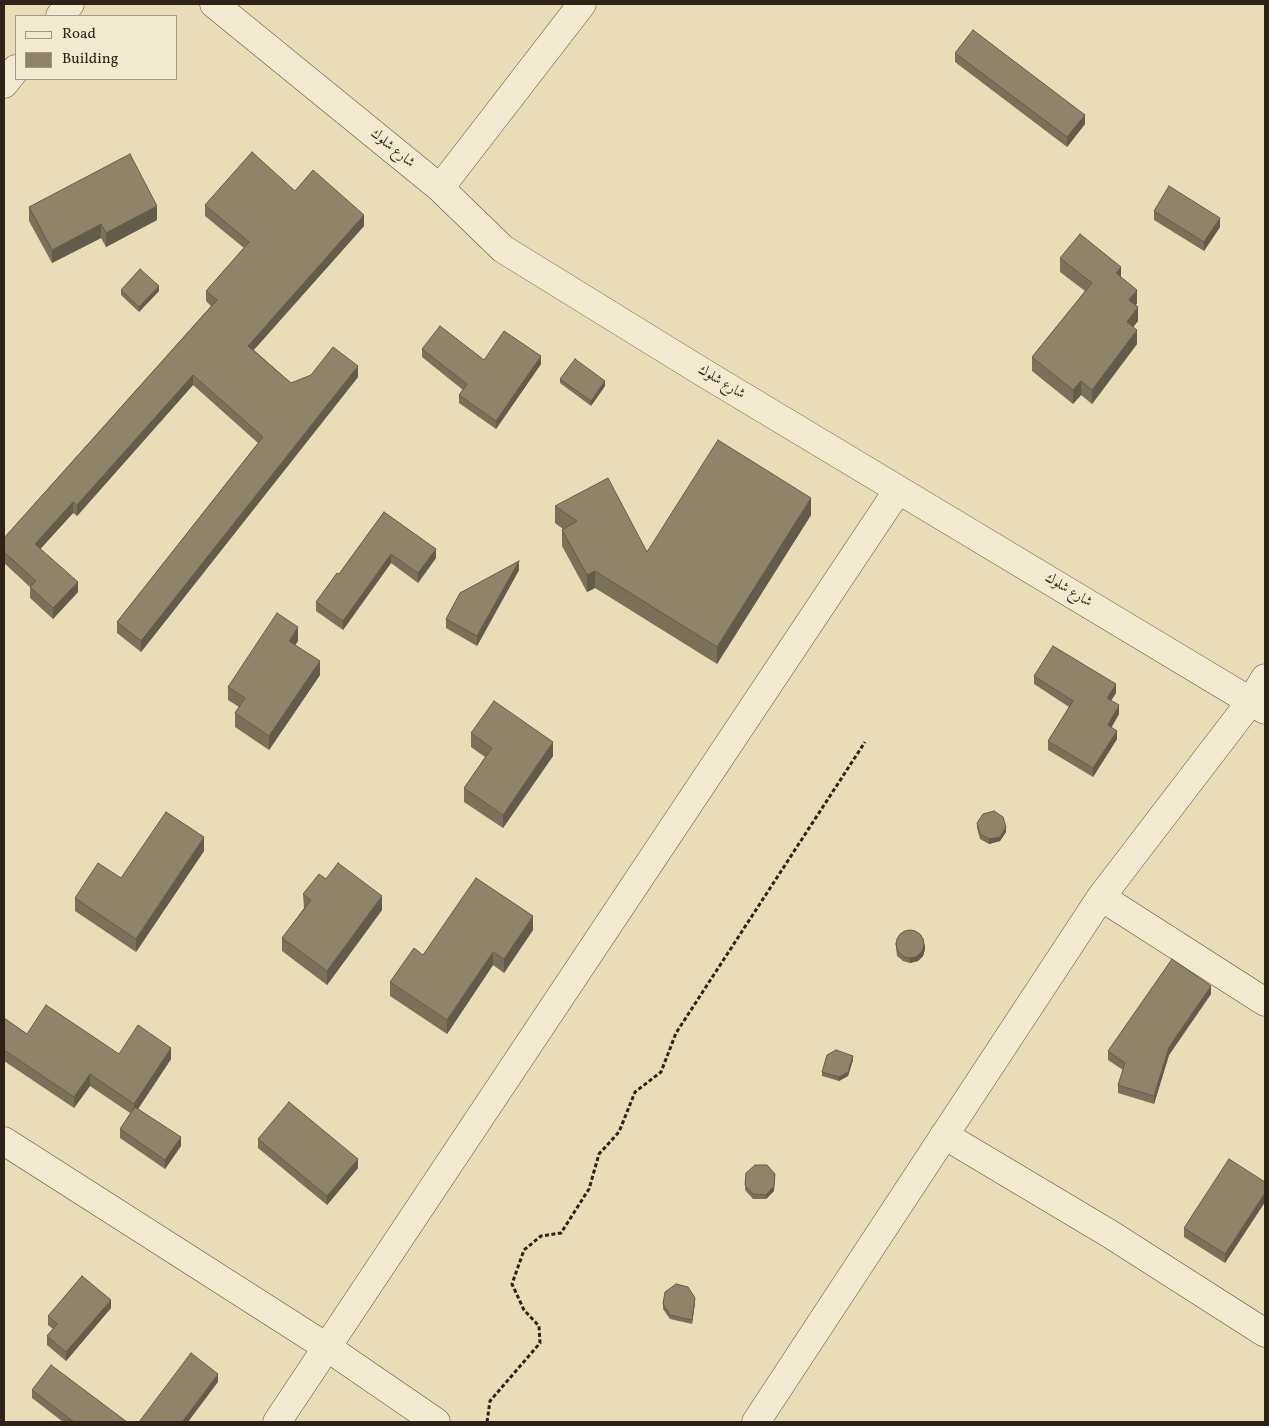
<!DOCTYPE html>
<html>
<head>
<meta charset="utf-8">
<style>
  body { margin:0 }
  #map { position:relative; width:1269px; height:1426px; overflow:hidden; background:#e9ddb7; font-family:Vollkorn,serif }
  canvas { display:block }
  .frame { position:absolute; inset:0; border:5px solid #2d2217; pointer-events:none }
  .legend { position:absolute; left:15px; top:15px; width:162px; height:65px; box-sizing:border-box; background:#f1e9d0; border:1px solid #a39986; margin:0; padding:6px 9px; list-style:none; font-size:15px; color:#2d2217 }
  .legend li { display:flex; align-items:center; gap:10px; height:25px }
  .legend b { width:25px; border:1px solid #a39986 }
</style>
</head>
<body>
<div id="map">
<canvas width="1269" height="1426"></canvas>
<div class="frame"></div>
<ul class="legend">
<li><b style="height:6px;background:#f1e9d0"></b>Road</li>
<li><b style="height:14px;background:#8f836a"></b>Building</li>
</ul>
</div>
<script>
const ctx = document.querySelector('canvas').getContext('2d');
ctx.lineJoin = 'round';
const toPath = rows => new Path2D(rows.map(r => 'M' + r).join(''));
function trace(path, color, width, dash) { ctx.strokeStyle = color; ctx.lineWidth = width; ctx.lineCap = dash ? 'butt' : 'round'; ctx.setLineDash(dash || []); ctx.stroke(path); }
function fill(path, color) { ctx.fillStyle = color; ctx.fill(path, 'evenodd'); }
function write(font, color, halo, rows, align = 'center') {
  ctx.font = font + ' Vollkorn,Amiri,serif'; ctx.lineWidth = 4.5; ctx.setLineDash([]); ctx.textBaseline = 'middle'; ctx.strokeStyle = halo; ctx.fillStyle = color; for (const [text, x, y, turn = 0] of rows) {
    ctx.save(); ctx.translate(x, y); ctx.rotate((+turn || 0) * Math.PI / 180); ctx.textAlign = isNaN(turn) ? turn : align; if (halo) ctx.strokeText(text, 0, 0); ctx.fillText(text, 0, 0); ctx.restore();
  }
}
const minor = toPath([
  [214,4,440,188,503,249,704,373,1265,710],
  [60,16,70,4],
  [4,84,16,69],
  [440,188,582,4],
  [1101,897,1265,1002],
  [944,1135,1110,1234,1265,1333],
  [4,1141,328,1348,436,1422],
  [277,1422,898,490],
  [756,1422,1101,897,1251,701,1265,678]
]);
trace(minor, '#5c513f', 29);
trace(toPath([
  [487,1422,490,1401,540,1343,539,1326,524,1310,512,1284,524,1250,541,1236,561,1233,589,1189,599,1154,619,1132,635,1092,661,1072,676,1033,865,742]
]), '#2d2217', 3, [4, 2.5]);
trace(minor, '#f1e9d0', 28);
fill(toPath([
  [955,53,1085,124,1067,147,955,62],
  [295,191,364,226,254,350,291,383,358,377,141,652,117,633,117,622,258,443,193,385,77,516,73,513,40,549,78,592,53,619,30,598,30,587,4,563,4,538,211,306,206,301,206,291,244,248,205,216,205,205],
  [29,207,157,220,106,247,101,238,52,263,29,221],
  [1154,211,1220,227,1204,251,1154,220],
  [1060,258,1121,277,1137,303,1136,305,1138,321,1133,327,1137,344,1092,404,1081,395,1073,404,1032,371,1032,357,1085,291,1060,272],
  [121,290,159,291,139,312,121,295],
  [422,349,484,360,541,364,496,429,459,403,459,395,463,390,422,357],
  [560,379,605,386,591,406,560,383],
  [555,506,647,552,811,515,717,664,595,588,587,592,562,546,562,530,563,529,555,523],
  [384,512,436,558,418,583,391,563,343,630,316,611,316,602,339,574],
  [519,570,477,646,446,628,446,619],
  [298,641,295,645,320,675,269,750,235,727,235,713,239,707,228,700,228,687],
  [1034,676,1116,693,1111,700,1119,714,1111,727,1117,739,1093,777,1048,750,1048,741,1069,707,1034,684],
  [471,733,553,756,503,828,464,802,464,788,485,757,471,747],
  [977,823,1006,832,1000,841,989,844,980,839,977,828],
  [204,851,136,952,75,911,75,898,121,878],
  [326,879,382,910,327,985,282,951,282,938,304,908,303,894],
  [533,930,504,973,493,965,447,1034,390,996,390,982,423,955],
  [896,944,925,949,923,956,918,961,910,963,903,961,897,956,896,948],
  [1211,994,1169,1055,1154,1104,1118,1093,1118,1085,1123,1070,1108,1060,1108,1051],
  [4,1018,27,1034,119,1054,171,1059,138,1109,181,1146,165,1169,120,1138,120,1129,130,1113,90,1086,74,1108,4,1061],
  [853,1060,848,1076,839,1081,822,1076,822,1072],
  [258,1139,358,1168,327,1205,258,1148],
  [746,1173,774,1191,766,1199,753,1199,745,1190],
  [1265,1182,1265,1202,1225,1263,1184,1237,1184,1228],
  [695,1302,692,1324,670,1319,663,1309,663,1304],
  [111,1308,66,1361,47,1345,47,1336,53,1329,48,1325,48,1316],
  [32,1390,127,1422,63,1422,32,1398]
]), '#7b715b');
fill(toPath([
  [1085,115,1085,124,1067,147,1067,137],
  [157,206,157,220,106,247,106,233],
  [364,215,364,226,248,356,248,346],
  [1220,218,1220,227,1204,251,1204,242],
  [101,224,101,238,52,263,52,250],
  [1121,267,1121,280,1116,273],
  [159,286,159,291,139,312,139,307],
  [1137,290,1137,303,1129,313,1129,300],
  [1138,307,1138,321,1127,335,1127,322],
  [1137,330,1137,344,1092,404,1092,390],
  [541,356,541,364,496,429,496,421],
  [358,366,358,377,141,652,141,641],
  [193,375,193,385,77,516,77,505],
  [605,381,605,386,591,406,591,401],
  [1081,381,1081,395,1073,404,1073,390],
  [811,498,811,515,717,664,717,647],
  [73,502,73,513,35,555,35,544],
  [436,549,436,558,418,583,418,573],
  [391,554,391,563,343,630,343,621],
  [519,561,519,570,477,646,477,636],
  [595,571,595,588,587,592,587,575],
  [78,582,78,592,53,619,53,608],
  [298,627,298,641,289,654,289,641],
  [320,661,320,675,269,750,269,736],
  [1116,684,1116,693,1107,707,1107,698],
  [1119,705,1119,714,1108,734,1108,725],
  [1117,731,1117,739,1093,777,1093,768],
  [553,742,553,756,503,828,503,815],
  [1006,827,1006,832,1000,841,989,844,989,839],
  [204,837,204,851,136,952,136,939],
  [382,896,382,910,327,985,327,971],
  [533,916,533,930,504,973,504,959],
  [925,944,925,949,923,956,918,961,910,963,910,959],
  [493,952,493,965,447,1034,447,1020],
  [1211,986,1211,994,1169,1055,1154,1104,1154,1096,1169,1047],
  [171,1048,171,1059,134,1115,134,1104],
  [853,1056,853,1060,848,1076,839,1081,839,1077],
  [90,1074,90,1086,74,1108,74,1097],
  [181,1137,181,1146,165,1169,165,1160],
  [358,1159,358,1168,327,1205,327,1196],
  [775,1179,774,1191,766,1199,766,1195],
  [1265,1193,1265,1202,1225,1263,1225,1254],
  [695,1298,695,1302,692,1324,692,1320],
  [111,1300,111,1308,66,1361,66,1352],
  [218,1374,218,1382,188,1422,182,1422]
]), '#645c4a');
const building = toPath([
  [973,30,1085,115,1067,137,955,53,973,30],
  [252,152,295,191,313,170,364,215,248,346,291,383,311,375,333,347,358,366,141,641,117,622,263,437,193,375,77,505,73,502,35,544,78,582,53,608,30,587,36,581,4,552,4,538,217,300,206,291,249,242,205,205,252,152],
  [130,154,157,206,106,233,101,224,52,250,29,207,130,154],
  [1169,186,1220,218,1204,242,1154,211,1169,186],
  [1080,234,1121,267,1116,273,1137,290,1129,300,1138,307,1127,322,1137,330,1092,390,1081,381,1073,390,1032,357,1092,283,1060,258,1080,234],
  [140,269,159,286,139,307,121,290,140,269],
  [440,326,484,360,504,331,541,356,496,421,459,395,467,384,422,349,440,326],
  [575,359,605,381,591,401,560,379,575,359],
  [718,440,811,498,717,647,595,571,587,575,562,530,577,521,555,506,608,478,647,552,718,440],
  [384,512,436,549,418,573,391,554,343,621,316,602,337,573,339,574,384,512],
  [519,561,477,636,446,619,460,593,519,561],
  [277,613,298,627,289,641,320,661,269,736,235,713,245,698,228,687,277,613],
  [1053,646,1116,684,1107,698,1119,705,1108,725,1117,731,1093,768,1048,741,1073,701,1034,676,1053,646],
  [494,701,553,742,503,815,464,788,492,748,471,733,494,701],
  [994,811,1003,817,1006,827,1000,837,989,839,980,834,977,823,983,814,994,811],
  [166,812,204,837,136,939,75,898,98,863,121,878,166,812],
  [338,863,382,896,327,971,282,938,311,900,303,894,319,874,326,879,338,863],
  [476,878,533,916,504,959,493,952,447,1020,390,982,414,948,423,955,476,878],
  '896 944a14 14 0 1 1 28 0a14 14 0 1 1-28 0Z',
  [1172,959,1211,986,1169,1047,1154,1096,1118,1085,1125,1063,1108,1051,1172,959],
  [46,1005,119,1054,138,1025,171,1048,134,1104,90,1074,74,1097,4,1050,4,1018,27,1034,46,1005],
  [836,1050,853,1056,848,1072,839,1077,822,1072,827,1055,836,1050],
  [289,1102,358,1159,327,1196,258,1139,289,1102],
  [135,1107,181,1137,165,1160,120,1129,135,1107],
  [1229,1159,1265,1182,1265,1193,1225,1254,1184,1228,1229,1159],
  [755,1165,767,1165,775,1174,774,1186,766,1195,753,1194,745,1185,746,1173,755,1165],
  [82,1276,111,1300,66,1352,47,1336,57,1324,48,1316,82,1276],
  [676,1284,688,1287,695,1298,692,1320,670,1315,663,1304,665,1292,676,1284],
  [191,1353,218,1374,182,1422,139,1422,191,1353],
  [51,1365,127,1422,74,1422,32,1390,51,1365]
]);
fill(building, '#8f836a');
trace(building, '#645c4a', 1);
write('14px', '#2d2217', '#f1e9d0', [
  ["شارع شلوك",392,149,39],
  ["شارع شلوك",721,383,31],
  ["شارع شلوك",1068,591,31]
]);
</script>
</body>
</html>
